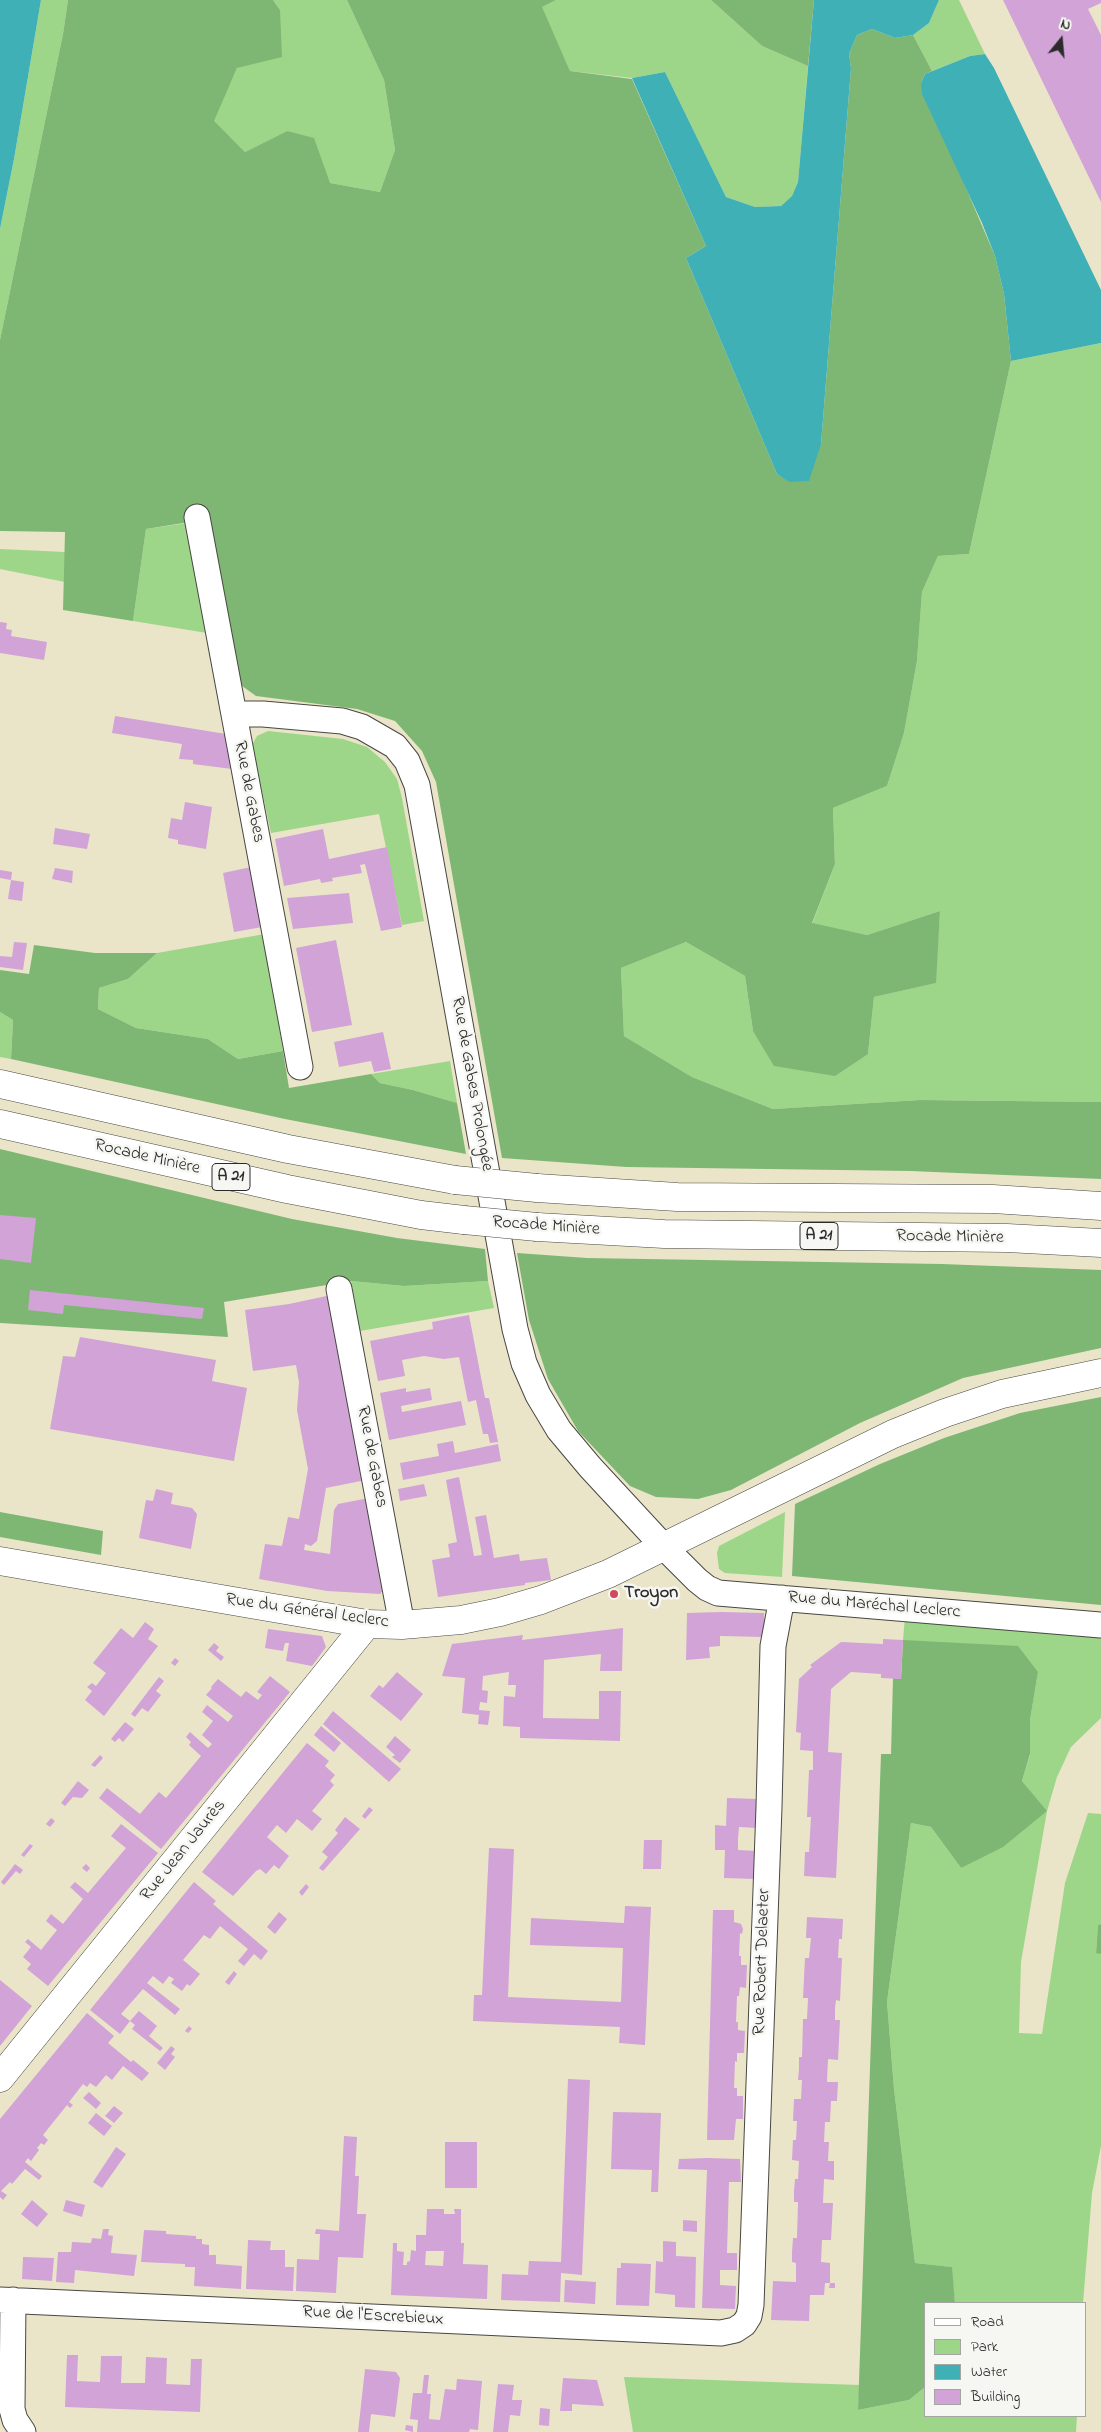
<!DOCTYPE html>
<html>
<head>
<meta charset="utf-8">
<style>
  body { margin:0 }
  #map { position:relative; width:1101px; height:2432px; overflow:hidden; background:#eae5c8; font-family:"Indie Flower",sans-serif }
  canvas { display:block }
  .legend { position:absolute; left:924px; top:2302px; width:162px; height:115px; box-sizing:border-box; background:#f6f6f2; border:1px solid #a5a5a2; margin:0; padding:6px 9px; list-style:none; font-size:15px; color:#2b2b2b }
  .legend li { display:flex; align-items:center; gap:10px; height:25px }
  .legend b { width:25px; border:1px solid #a5a5a2 }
  .north { position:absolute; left:1036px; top:15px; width:50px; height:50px; -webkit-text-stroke:4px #f6f6f2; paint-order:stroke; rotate:17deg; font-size:14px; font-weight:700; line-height:20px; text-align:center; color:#2b2b2b }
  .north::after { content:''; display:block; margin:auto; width:18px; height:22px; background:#2b2b2b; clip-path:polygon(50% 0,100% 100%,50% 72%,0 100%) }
</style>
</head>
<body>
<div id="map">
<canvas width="1101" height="2432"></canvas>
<ul class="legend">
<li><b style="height:6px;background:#fff"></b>Road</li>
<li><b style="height:14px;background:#9dd688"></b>Park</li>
<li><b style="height:14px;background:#3fb0b6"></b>Water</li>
<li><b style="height:14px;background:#d1a3d7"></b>Building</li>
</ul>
<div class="north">N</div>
</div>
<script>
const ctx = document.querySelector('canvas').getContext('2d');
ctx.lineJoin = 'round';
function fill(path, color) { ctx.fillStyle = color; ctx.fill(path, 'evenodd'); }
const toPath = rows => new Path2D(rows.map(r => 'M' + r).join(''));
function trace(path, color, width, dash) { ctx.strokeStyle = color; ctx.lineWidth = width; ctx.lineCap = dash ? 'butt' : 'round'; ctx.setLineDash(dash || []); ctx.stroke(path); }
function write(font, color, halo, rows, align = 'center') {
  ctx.font = font + ' "Indie Flower",sans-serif'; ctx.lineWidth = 5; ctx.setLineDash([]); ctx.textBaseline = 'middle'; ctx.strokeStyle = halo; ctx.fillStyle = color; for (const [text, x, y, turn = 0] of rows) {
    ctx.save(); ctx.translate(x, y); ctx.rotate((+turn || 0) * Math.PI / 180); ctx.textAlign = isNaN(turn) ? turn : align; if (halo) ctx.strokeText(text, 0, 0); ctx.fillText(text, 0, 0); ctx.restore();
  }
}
fill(toPath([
  [41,0,68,0,63,34,0,340,0,229,14,159],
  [273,0,347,0,384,80,395,150,380,192,330,183,287,131,245,152,213,121,237,68,280,10],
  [556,0,711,0,762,46,808,66,798,182,792,196,781,206,755,207,726,197,665,72,632,78,570,71,541,7],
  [939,0,959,0,985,54,970,56,932,71,913,35,929,23],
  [1101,343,1101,1102,920,1100,773,1109,692,1077,624,1036,621,968,686,942,745,976,753,1031,868,1054,874,997,935,983,940,911,867,935,812,924,835,864,833,808,887,786,904,733,917,661,922,592,938,556,969,554,1011,361],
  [187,523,207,633,133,621,146,529],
  [0,549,65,552,65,582,0,569],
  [268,731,343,739,367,747,385,762,397,779,402,798,424,921,402,925,379,814,271,833,252,745,257,736],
  [265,934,283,1051,238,1059,208,1039,136,1028,98,1009,99,988,128,979,157,953],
  [0,1012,13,1020,11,1059,0,1057],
  [450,1061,457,1103,413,1090,380,1083,371,1074],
  [351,1281,404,1286,488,1281,494,1308,360,1331],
  [785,1512,782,1577,725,1573,719,1569,717,1553,719,1546],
  [905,1617,1101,1637,1101,1718,1071,1747,1057,1777,1047,1811,1021,1962,1019,2033,1042,2034,1065,1883,1088,1813,1101,1814,1101,1924,1098,1925,1096,1952,1101,1954,1101,2146,1092,2193,1083,2303,955,2303,951,2267,915,2263,894,2089,887,2002,911,1823,931,1827,961,1868,1046,1811,1022,1781,1030,1755,1030,1720,1038,1672,903,1640],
  [624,2377,860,2385,858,2410,909,2400,925,2387,925,2416,1077,2416,1076,2432,633,2432]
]), '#9dd688');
fill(toPath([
  [68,0,273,0,280,10,282,57,237,68,214,121,245,152,287,131,314,138,330,183,380,192,395,150,384,80,347,0,556,0,542,7,570,71,632,79,706,246,686,258,777,474,790,482,821,444,851,68,849,54,857,35,872,29,895,38,913,35,932,71,925,74,921,83,995,256,1004,294,1011,361,969,554,938,556,922,592,917,661,904,733,887,786,833,808,835,864,812,923,867,935,940,911,936,983,874,997,868,1054,835,1076,774,1066,753,1031,745,976,686,942,621,968,624,1036,692,1077,773,1109,920,1100,1101,1102,1101,1179,910,1171,626,1167,502,1158,436,782,422,751,395,721,357,709,256,696,238,683,208,519,146,529,133,621,63,610,65,532,0,531,0,340,63,34],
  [711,0,814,0,808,66,762,46],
  [34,945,95,953,157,953,128,979,99,988,98,1009,136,1028,208,1039,238,1059,283,1051,289,1088,371,1074,380,1083,413,1090,457,1103,466,1154,285,1119,11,1059,13,1020,0,1012,0,970,29,974],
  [0,1149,292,1219,397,1238,485,1249,488,1281,404,1286,351,1281,224,1302,228,1337,0,1323],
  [517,1253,587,1258,942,1264,1101,1270,1101,1348,963,1378,860,1423,731,1490,698,1499,656,1497,630,1486,578,1431,548,1379,529,1320],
  [1101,1397,1101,1605,792,1576,795,1504,880,1464,944,1438,1020,1413],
  [0,1512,103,1531,101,1555,0,1537],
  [903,1640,1018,1646,1038,1672,1030,1720,1030,1754,1022,1781,1047,1811,1003,1847,961,1868,931,1827,911,1823,887,2002,894,2089,915,2263,952,2267,955,2303,925,2303,925,2387,909,2400,858,2410,881,1754,891,1754,893,1678,901,1679],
  [1101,1924,1101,1954,1096,1953,1098,1925]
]), '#7eb774');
fill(toPath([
  [0,0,41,0,14,159,0,229],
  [814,0,939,0,929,23,913,35,895,38,872,29,857,35,849,54,851,68,821,444,809,481,789,482,777,474,686,258,706,246,632,78,665,72,726,197,755,207,781,206,792,196,798,182],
  [985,54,994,68,1101,290,1101,343,1011,361,1004,294,995,256,982,223,922,94,921,83,925,74,970,56]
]), '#3fb0b6');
fill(toPath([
  [1003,0,1101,0,1101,3,1088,9,1101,35,1101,202],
  [0,622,7,623,6,629,12,630,11,636,47,642,44,660,0,653],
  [115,716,226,734,232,769,193,764,193,760,179,759,182,744,112,733],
  [185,802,212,807,206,849,178,844,178,840,168,838,171,818,182,820],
  [55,828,90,834,87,849,53,844],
  [323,829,329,859,387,847,402,927,381,931,365,864,360,865,362,873,332,878,333,881,321,883,320,879,284,886,275,839],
  [251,867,262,927,234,932,223,873],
  [55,868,73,871,72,883,52,879],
  [0,870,12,872,11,880,0,878],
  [11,880,24,882,22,901,8,899],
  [349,893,353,923,293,929,287,898],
  [336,940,352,1025,312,1032,296,948],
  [14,942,27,943,23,970,0,967,0,956,12,957],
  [383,1032,391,1069,374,1072,371,1061,339,1067,334,1042],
  [0,1215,36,1218,31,1263,0,1259],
  [30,1290,204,1308,202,1319,64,1305,63,1314,28,1310],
  [331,1295,366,1480,326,1488,317,1541,311,1546,305,1544,304,1550,330,1554,334,1510,338,1504,369,1498,386,1587,380,1594,327,1591,259,1579,265,1544,282,1546,288,1517,299,1519,308,1469,297,1410,299,1382,296,1365,253,1371,245,1310,289,1304],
  [469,1315,485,1398,489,1398,498,1442,490,1443,488,1434,483,1434,476,1400,468,1402,459,1357,444,1359,424,1356,402,1360,405,1376,378,1381,370,1341,433,1329,432,1322],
  [80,1337,216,1360,212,1381,247,1388,234,1461,50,1429,63,1356,75,1357],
  [406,1388,406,1392,430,1388,432,1400,401,1406,402,1412,461,1401,466,1425,389,1440,380,1393],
  [453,1441,455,1453,498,1444,501,1461,403,1480,400,1463,439,1456,437,1444],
  [459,1477,474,1556,482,1555,475,1517,486,1515,494,1558,519,1554,520,1561,547,1558,551,1580,525,1583,525,1585,438,1597,432,1560,450,1557,448,1544,457,1542,446,1480],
  [424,1484,427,1496,400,1501,398,1489],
  [156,1489,173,1493,171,1504,192,1508,197,1514,191,1549,139,1538,146,1500,153,1501],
  [721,1612,764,1613,764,1637,720,1636,720,1646,709,1647,710,1658,686,1660,687,1613],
  [145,1622,154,1629,148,1639,158,1646,104,1716,85,1700,92,1691,87,1687,92,1683,96,1686,106,1673,93,1663,121,1628,133,1638],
  [623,1628,622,1671,600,1671,601,1654,544,1660,543,1718,599,1719,599,1691,621,1691,620,1741,520,1738,520,1727,503,1726,504,1696,515,1697,516,1685,508,1685,509,1672,483,1676,482,1690,488,1691,487,1703,480,1702,479,1710,490,1711,488,1725,478,1724,479,1715,462,1713,465,1678,442,1676,452,1644,523,1635,522,1640],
  [268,1629,322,1636,326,1647,312,1666,286,1661,289,1643,285,1643,283,1651,265,1648],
  [883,1639,903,1640,901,1679,881,1678,881,1674,851,1672,831,1689,828,1752,842,1753,836,1878,804,1876,805,1852,809,1852,811,1817,807,1817,809,1770,813,1770,813,1751,800,1750,801,1733,796,1732,799,1679,812,1667,810,1665,841,1642,883,1644],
  [214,1643,219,1647,216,1651,224,1657,221,1661,208,1650],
  [175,1658,179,1661,175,1666,171,1663],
  [397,1672,423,1694,401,1721,370,1696,379,1685,383,1688],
  [270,1676,290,1692,161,1849,99,1798,107,1788,140,1814,159,1792,166,1798,201,1756,189,1745,191,1742,186,1737,190,1732,208,1748,212,1744,202,1735,213,1721,202,1712,207,1705,228,1722,233,1716,206,1695,212,1688,211,1687,218,1679,241,1697,246,1691,258,1700,262,1695,257,1692],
  [159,1677,164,1681,156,1691,161,1695,148,1712,142,1708,135,1717,131,1714],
  [333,1711,401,1769,389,1782,323,1724],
  [125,1722,134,1729,123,1742,119,1738,115,1742,111,1739],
  [321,1726,341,1743,334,1752,314,1735],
  [395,1736,411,1750,400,1763,392,1757,395,1755,386,1747],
  [307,1743,329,1761,325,1766,335,1775,330,1781,334,1785,312,1811,322,1819,312,1831,297,1819,286,1833,277,1825,267,1837,289,1856,279,1869,274,1865,266,1874,260,1869,256,1871,233,1896,202,1872],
  [100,1755,103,1758,95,1767,91,1765],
  [78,1781,89,1790,82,1798,73,1797,65,1806,61,1803],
  [727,1798,758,1799,757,1828,739,1827,738,1839,738,1850,757,1851,756,1879,724,1878,725,1850,715,1850,715,1825,726,1826],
  [369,1807,373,1810,365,1819,362,1816],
  [345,1817,360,1829,323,1871,319,1868,328,1857,322,1852,338,1833,335,1830],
  [51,1818,55,1821,50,1827,46,1824],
  [121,1824,158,1853,48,1986,27,1969,31,1964,23,1957,31,1947,25,1942,28,1939,41,1950,57,1930,46,1921,51,1914,63,1924,83,1899,70,1887,75,1882,88,1893,126,1848,111,1836],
  [644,1840,662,1840,661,1869,643,1869],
  [30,1844,33,1846,24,1857,21,1855],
  [489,1848,514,1849,508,1997,621,2002,623,1948,530,1945,531,1918,624,1923,625,1906,651,1907,645,2045,619,2043,620,2027,473,2021,474,1995,482,1995],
  [15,1864,23,1870,20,1874,16,1871,4,1885,1,1882],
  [86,1864,90,1868,87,1872,82,1868],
  [194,1882,216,1901,213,1904,268,1951,261,1960,254,1954,244,1966,238,1961,248,1949,220,1926,210,1939,204,1935,183,1960,200,1974,190,1986,187,1984,182,1991,171,1983,174,1979,169,1976,163,1984,153,1976,147,1983,180,2009,175,2015,143,1989,121,2014,130,2021,139,2011,157,2026,149,2036,163,2048,160,2051,132,2029,135,2025,130,2021,120,2034,90,2010],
  [306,1884,309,1887,302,1896,299,1892],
  [713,1910,734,1910,734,1922,741,1924,743,1929,742,1934,740,1933,739,1956,741,1956,741,1965,747,1965,746,1988,740,1987,739,1996,737,1996,736,2022,738,2022,738,2030,745,2031,744,2053,737,2053,737,2062,735,2061,734,2088,737,2088,737,2096,743,2096,743,2119,736,2119,734,2140,707,2140],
  [279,1912,287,1919,275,1934,267,1927],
  [807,1917,843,1919,842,1939,839,1939,838,1958,842,1958,840,2001,836,2000,835,2008,835,2020,840,2020,838,2060,828,2059,827,2082,838,2082,837,2101,831,2101,830,2122,825,2122,824,2142,829,2142,828,2161,834,2161,834,2180,824,2179,823,2203,833,2203,831,2240,822,2240,821,2262,830,2263,830,2283,825,2283,824,2295,810,2295,809,2321,771,2320,773,2281,796,2282,796,2263,792,2262,792,2252,793,2238,797,2238,798,2202,794,2202,794,2191,795,2179,798,2179,799,2161,792,2160,793,2140,796,2140,797,2121,793,2121,794,2099,801,2099,802,2080,798,2080,799,2069,799,2057,802,2057,803,2019,807,2019,808,1998,803,1998,805,1958,809,1958,811,1938,806,1938],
  [234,1971,237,1974,229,1985,225,1982],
  [0,1980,32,2006,0,2046],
  [87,2013,114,2036,108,2043,131,2062,133,2060,149,2073,142,2081,123,2066,112,2080,106,2075,96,2087,90,2083,87,2087,83,2084,69,2102,73,2105,70,2108,67,2105,43,2135,48,2140,44,2145,41,2143,37,2148,39,2150,31,2161,28,2158,25,2162,42,2176,39,2180,25,2169,12,2184,10,2182,1,2191,7,2195,3,2200,0,2197,0,2119],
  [189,2026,192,2029,188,2033,185,2031],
  [171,2046,175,2049,171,2054,175,2057,165,2070,157,2063],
  [568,2079,590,2080,582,2275,561,2273,560,2302,501,2300,502,2274,528,2275,529,2261,561,2262],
  [89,2092,101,2103,96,2109,83,2098],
  [114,2106,123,2113,114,2123,105,2116],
  [613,2112,661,2113,658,2192,651,2192,652,2170,611,2169],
  [96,2113,112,2126,104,2136,88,2123],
  [344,2136,357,2137,355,2176,359,2176,357,2214,366,2214,363,2258,338,2257,336,2293,296,2291,297,2259,319,2260,320,2234,315,2234,316,2229,339,2231],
  [445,2142,477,2142,477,2188,445,2188],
  [116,2147,126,2154,102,2188,93,2182],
  [707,2158,740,2159,741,2182,729,2182,727,2253,737,2253,737,2270,720,2270,720,2285,736,2286,735,2309,702,2308,707,2170,678,2169,679,2159],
  [32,2200,48,2214,37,2227,21,2214],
  [66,2200,85,2205,82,2217,63,2211],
  [427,2209,444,2209,444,2214,455,2214,454,2209,461,2209,461,2243,464,2243,463,2264,488,2265,487,2299,391,2295,393,2243,397,2243,397,2251,404,2252,403,2265,407,2265,407,2262,410,2261,411,2250,416,2251,416,2235,426,2235],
  [426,2251,444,2251,443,2266,425,2265],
  [683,2220,697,2221,697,2232,683,2231],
  [103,2229,109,2229,108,2235,113,2236,111,2253,137,2255,134,2276,75,2270,74,2283,56,2282,58,2252,71,2252,72,2242,91,2243,92,2238,101,2239],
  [144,2230,166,2231,166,2234,196,2236,196,2239,202,2239,202,2244,209,2245,209,2255,216,2255,216,2264,242,2266,241,2289,194,2286,195,2267,185,2267,185,2264,141,2262],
  [248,2240,271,2241,270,2250,285,2250,285,2267,294,2267,293,2291,246,2289],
  [663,2241,676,2242,676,2256,696,2257,695,2308,675,2307,675,2295,655,2293,656,2261,663,2262],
  [23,2257,54,2258,52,2281,22,2279],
  [621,2263,651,2264,649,2306,616,2305,617,2268,621,2268],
  [565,2280,596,2282,595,2304,564,2302],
  [830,2283,835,2283,835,2288,829,2288],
  [67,2355,78,2355,77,2381,100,2382,101,2356,122,2356,121,2383,145,2383,146,2357,167,2358,166,2384,190,2385,191,2359,202,2359,200,2412,65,2407],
  [365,2369,396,2372,400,2378,395,2417,371,2414,369,2432,358,2432],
  [424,2375,429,2375,427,2394,431,2394,429,2419,440,2420,445,2389,456,2390,457,2379,482,2381,478,2430,470,2429,469,2432,417,2432,418,2420,410,2419,413,2393,422,2393],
  [563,2378,597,2380,604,2406,572,2404,572,2411,560,2411],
  [498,2384,514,2385,512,2400,522,2400,520,2416,510,2415,508,2432,493,2432],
  [540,2408,550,2409,549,2426,539,2425],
  [406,2425,413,2426,413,2432,405,2430]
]), '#d1a3d7');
const minor = toPath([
  [197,517,300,1067],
  [234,714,263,714,342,721,362,727,395,746,407,761,417,785,515,1329,524,1363,538,1395,559,1430,590,1467,664,1547,697,1580,707,1588,718,1593,1101,1625],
  [339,1289,402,1625],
  [0,2300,721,2333,735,2330,744,2324,749,2316,751,2305,769,1807,773,1646,782,1598],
  [13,2300,12,2409,15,2420,23,2432]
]);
const tertiary = toPath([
  [0,1561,367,1624]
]);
const secondary = toPath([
  [0,2078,367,1624,402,1625,461,1620,500,1612,541,1600,608,1574,893,1434,945,1413,1002,1394,1101,1373]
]);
const motorway = toPath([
  [0,1084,288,1149,455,1180],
  [0,1124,287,1189,421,1215,464,1220],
  [537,1188,677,1197,993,1199,1101,1206],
  [537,1227,664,1234,1007,1238,1101,1243]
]);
trace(minor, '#484743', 27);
trace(tertiary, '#484743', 29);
trace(secondary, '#484743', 29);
trace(motorway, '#484743', 29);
trace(minor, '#fff', 25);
trace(tertiary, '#fff', 28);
trace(secondary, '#fff', 28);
trace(motorway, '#fff', 28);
const motorwayBridge = toPath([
  [455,1180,537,1188],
  [464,1220,537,1227]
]);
trace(motorwayBridge, '#484743', 29, []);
trace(motorwayBridge, '#fff', 28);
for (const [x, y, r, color] of [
  [614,1594,5,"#d1495b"]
]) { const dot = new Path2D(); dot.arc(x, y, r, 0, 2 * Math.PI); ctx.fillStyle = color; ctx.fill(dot); trace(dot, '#f6f6f2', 2); }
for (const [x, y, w] of [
  [231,1177,38],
  [819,1236,38]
]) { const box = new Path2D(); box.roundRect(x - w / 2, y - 13.5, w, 27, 4); ctx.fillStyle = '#f6f6f2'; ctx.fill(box); trace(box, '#2b2b2b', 1); }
write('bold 16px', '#2b2b2b', null, [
  ["A 21",231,1177],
  ["A 21",819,1236]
]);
write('18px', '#2b2b2b', '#f6f6f2', [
  ["Rue de Gabes",248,792,79],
  ["Rue de Gabes Prolongée",471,1084,80],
  ["Rocade Minière",147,1158,13],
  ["Rocade Minière",546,1227,4],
  ["Rocade Minière",950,1238,1],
  ["Rue de Gabes",371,1457,79],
  ["Rue du Maréchal Leclerc",874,1606,5],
  ["Rue du Général Leclerc",307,1612,8],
  ["Rue Jean Jaurès",184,1851,-51],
  ["Rue Robert Delaeter",763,1962,-88],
  ["Rue de l'Escrebieux",373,2317,3]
]);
write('bold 18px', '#2b2b2b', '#f6f6f2', [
  ["Troyon",624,1594]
], 'left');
</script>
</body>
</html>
